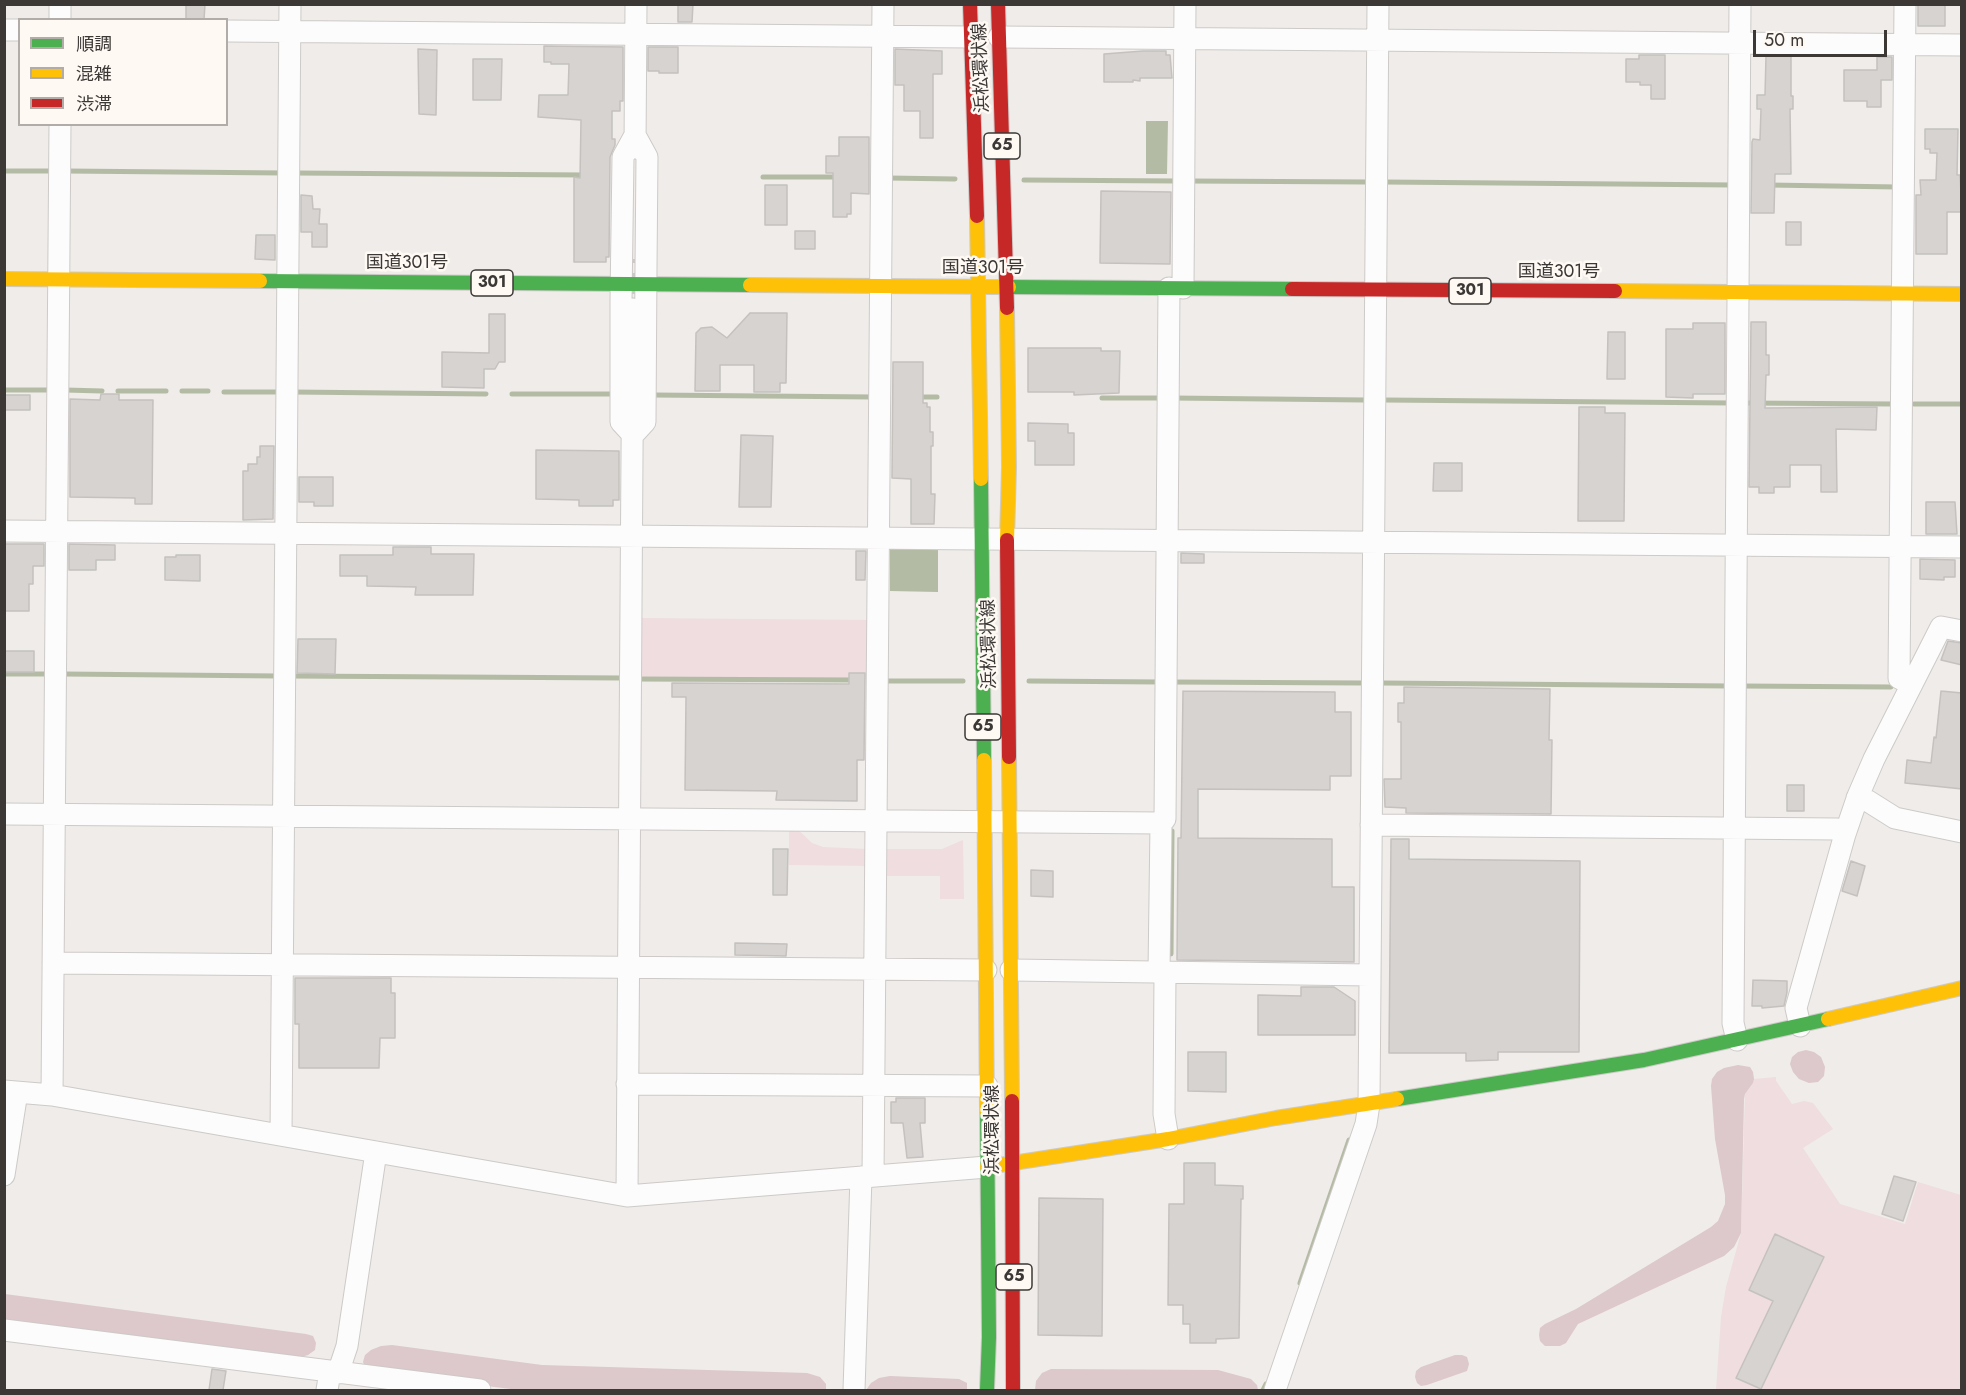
<!DOCTYPE html>
<html>
<head>
<meta charset="utf-8">
<style>
  body { margin:0 }
  #map { position:relative; width:1966px; height:1395px; overflow:hidden; background:#efece9; font-family:Jost,"Noto Sans JP",sans-serif }
  canvas { display:block }
  .frame { position:absolute; inset:0; border:6px solid #3b3836; pointer-events:none }
  .legend { position:absolute; left:18px; top:18px; width:210px; height:108px; box-sizing:border-box; background:#fff9f4; border:2px solid #b1aca8; margin:0; padding:8px 10px; list-style:none; font-size:18px; color:#3b3836 }
  .legend li { display:flex; align-items:center; gap:12px; height:30px }
  .legend b { width:30px; border:2px solid #b1aca8 }
  .scale { position:absolute; left:1753px; top:30px; width:134px; height:27px; box-sizing:border-box; border:3px solid #3b3836; border-top:0; padding-left:8px; font-size:18px; line-height:21px; white-space:nowrap; color:#3b3836; -webkit-text-stroke:4px #fff9f4; paint-order:stroke }
</style>
</head>
<body>
<div id="map">
<canvas width="1966" height="1395"></canvas>
<div class="frame"></div>
<ul class="legend">
<li><b style="height:8px;background:#4caf50"></b>順調</li>
<li><b style="height:8px;background:#ffc107"></b>混雑</li>
<li><b style="height:8px;background:#c62828"></b>渋滞</li>
</ul>
<div class="scale">50 m</div>
</div>
<script>
const ctx = document.querySelector('canvas').getContext('2d');
ctx.lineJoin = 'round';
function fill(path, color) { ctx.fillStyle = color; ctx.fill(path, 'evenodd'); }
const toPath = rows => new Path2D(rows.map(r => 'M' + r).join(''));
function trace(path, color, width, dash) { ctx.strokeStyle = color; ctx.lineWidth = width; ctx.lineCap = dash ? 'butt' : 'round'; ctx.setLineDash(dash || []); ctx.stroke(path); }
function write(font, color, halo, rows, align = 'center') {
  ctx.font = font + ' Jost,"Noto Sans JP",sans-serif'; ctx.lineWidth = 5; ctx.setLineDash([]); ctx.textBaseline = 'middle'; ctx.strokeStyle = halo; ctx.fillStyle = color; for (const [text, x, y, turn = 0] of rows) {
    ctx.save(); ctx.translate(x, y); ctx.rotate((+turn || 0) * Math.PI / 180); ctx.textAlign = isNaN(turn) ? turn : align; if (halo) ctx.strokeText(text, 0, 0); ctx.fillText(text, 0, 0); ctx.restore();
  }
}
fill(toPath([
  [639,618,872,620,872,679,639,677],
  [789,826,794,826,812,843,823,847,867,849,871,866,789,865],
  [963,840,964,899,940,899,940,876,881,876,886,849,942,849],
  [1776,1077,1776,1081,1792,1104,1804,1101,1813,1103,1833,1129,1803,1148,1840,1204,1905,1224,1918,1182,1961,1195,1961,1390,1716,1390,1721,1317,1726,1287,1741,1233,1745,1094,1753,1083,1754,1079]
]), '#efdde0');
fill(toPath([
  [1806,1050,1814,1052,1821,1057,1825,1067,1824,1076,1818,1082,1809,1083,1799,1079,1793,1072,1790,1064,1792,1057,1798,1052],
  [1738,1065,1750,1067,1753,1072,1754,1079,1753,1083,1745,1094,1744,1099,1741,1233,1734,1247,1724,1256,1578,1324,1566,1343,1560,1346,1545,1346,1540,1341,1539,1335,1540,1328,1545,1324,1576,1309,1711,1227,1718,1221,1725,1204,1725,1195,1715,1139,1711,1086,1712,1079,1717,1072,1724,1068],
  [5,1294,306,1334,313,1336,316,1343,315,1350,308,1355,298,1358,5,1325],
  [392,1345,542,1365,807,1373,820,1377,826,1384,826,1390,540,1390,511,1389,373,1372,366,1369,363,1362,365,1355,371,1350,381,1346],
  [1455,1355,1462,1355,1467,1357,1469,1364,1467,1371,1427,1385,1421,1386,1417,1383,1415,1377,1416,1371,1421,1367],
  [1051,1369,1218,1370,1251,1379,1257,1385,1258,1390,1035,1390,1036,1381,1042,1373],
  [890,1376,959,1379,967,1383,967,1390,866,1390,871,1383,879,1378]
]), '#ddc8cc');
fill(toPath([
  [1146,121,1168,121,1167,174,1146,174],
  [890,546,938,547,938,592,890,591]
]), '#b4bba4');
trace(toPath([
  [4,171,52,171],
  [66,171,284,173],
  [294,173,587,175],
  [763,177,840,177],
  [888,178,955,179],
  [1024,180,1178,181],
  [1189,181,1368,182],
  [1384,182,1734,185],
  [1768,185,1898,187],
  [4,390,50,390],
  [65,390,102,391],
  [118,391,166,391],
  [182,391,208,391],
  [224,392,282,392],
  [292,392,486,394],
  [512,394,615,394],
  [653,395,873,397],
  [918,397,937,397],
  [1102,398,1163,398],
  [1172,398,1365,400],
  [1384,400,1732,403],
  [1743,403,1895,404],
  [1914,404,1962,404],
  [4,674,47,674],
  [63,674,279,676],
  [290,676,624,678],
  [636,679,854,680],
  [884,681,963,681],
  [1029,681,1160,682],
  [1170,682,1363,683],
  [1382,683,1730,686],
  [1741,686,1891,687],
  [1171,954,1172,831],
  [1300,1283,1349,1140],
  [1263,1390,1266,1384]
]), '#b4bba4', 5);
const building = toPath([
  [186,4,205,4,204,20,186,20,186,4],
  [678,4,693,4,692,22,678,22,678,4],
  [1918,4,1945,4,1945,26,1918,26,1918,4],
  [544,46,623,47,623,101,620,101,620,111,612,111,612,139,615,139,615,145,610,157,609,257,606,257,606,262,574,262,574,177,580,178,581,120,538,117,539,95,568,95,569,64,551,64,551,62,544,62,544,46],
  [648,47,678,47,678,73,659,73,659,71,648,71,648,47],
  [418,49,437,50,436,115,419,114,418,49],
  [895,49,942,51,942,74,933,74,933,138,920,138,920,111,904,111,904,85,895,85,895,49],
  [1143,51,1166,51,1166,55,1170,55,1172,78,1140,78,1140,81,1133,80,1133,82,1104,82,1104,54,1143,51],
  [1639,55,1665,55,1665,99,1651,99,1651,85,1640,85,1640,82,1626,82,1626,59,1639,59,1639,55],
  [1766,56,1791,56,1791,96,1793,96,1793,109,1790,109,1791,174,1775,174,1774,213,1751,213,1752,142,1753,139,1760,140,1761,109,1757,109,1757,95,1765,95,1766,56],
  [1877,57,1892,57,1892,80,1881,80,1881,107,1867,107,1867,101,1844,101,1844,70,1877,70,1877,57],
  [473,59,502,59,501,100,473,100,473,59],
  [1925,129,1958,129,1957,175,1960,175,1962,212,1947,212,1947,254,1916,254,1916,195,1921,195,1920,180,1936,180,1937,153,1930,153,1930,149,1925,149,1925,129],
  [839,137,869,137,869,194,851,193,851,214,847,214,847,217,833,217,833,173,826,173,826,156,839,156,839,137],
  [765,185,787,185,787,225,765,225,765,185],
  [1101,191,1171,192,1170,264,1100,263,1101,191],
  [301,195,312,196,313,209,320,209,319,224,327,224,327,247,312,247,312,232,301,232,301,195],
  [1786,222,1801,222,1801,245,1786,245,1786,222],
  [795,231,815,231,815,249,795,249,795,231],
  [256,235,275,235,275,260,255,259,256,235],
  [750,313,787,313,786,383,780,383,780,392,754,392,754,365,720,365,720,391,695,391,696,333,701,328,712,327,727,338,750,313],
  [489,314,505,314,505,362,499,362,495,369,484,369,484,388,442,387,442,352,489,353,489,314],
  [1751,322,1766,322,1766,355,1769,355,1769,375,1766,375,1765,408,1877,407,1876,430,1836,429,1837,492,1821,492,1821,465,1790,465,1790,487,1774,487,1774,493,1759,493,1759,487,1749,487,1751,322],
  [1693,323,1725,323,1725,394,1693,394,1693,398,1666,397,1666,329,1693,329,1693,323],
  [1608,332,1625,332,1625,379,1607,379,1608,332],
  [1028,348,1101,348,1101,351,1120,351,1119,393,1074,395,1074,392,1028,392,1028,348],
  [893,362,923,362,923,403,927,403,927,407,930,407,930,432,933,432,933,446,931,446,931,494,935,494,934,524,911,524,911,479,892,478,893,362],
  [101,394,119,394,119,400,153,400,152,504,135,504,135,498,70,497,70,399,100,400,101,394],
  [5,395,30,395,30,410,5,410,5,395],
  [1579,407,1605,407,1605,413,1625,413,1624,521,1578,521,1579,407],
  [1028,423,1068,424,1068,433,1074,433,1074,465,1035,465,1035,441,1028,441,1028,423],
  [741,435,773,436,771,507,739,507,741,435],
  [260,446,274,446,273,519,243,520,243,471,248,471,248,464,257,464,257,457,260,457,260,446],
  [536,450,619,451,619,500,613,500,613,506,579,506,579,500,536,499,536,450],
  [1434,463,1462,463,1462,491,1433,491,1434,463],
  [299,477,333,477,333,506,314,506,314,502,299,502,299,477],
  [1926,502,1955,502,1957,534,1926,534,1926,502],
  [5,544,44,544,44,566,33,566,33,584,29,584,29,611,4,611,5,544],
  [69,544,115,545,115,560,96,560,96,570,69,570,69,544],
  [393,547,431,547,431,554,474,554,473,595,415,595,416,587,367,586,367,576,340,576,340,555,393,555,393,547],
  [856,551,866,551,865,580,856,580,856,551],
  [1181,553,1204,554,1204,563,1181,563,1181,553],
  [176,555,200,555,200,581,165,580,165,557,176,557,176,555],
  [1920,559,1955,560,1955,577,1944,577,1944,580,1920,579,1920,559],
  [298,639,336,639,335,674,297,673,298,639],
  [1948,641,1962,643,1962,665,1941,660,1948,641],
  [4,651,34,651,34,672,4,672,4,651],
  [849,673,865,673,864,760,857,760,857,801,776,800,777,791,685,790,686,697,672,697,672,683,849,684,849,673],
  [1404,687,1550,689,1549,740,1552,740,1551,814,1406,813,1406,808,1385,807,1384,779,1401,779,1401,722,1398,722,1398,703,1404,703,1404,687],
  [1183,691,1335,692,1335,712,1351,712,1351,776,1330,776,1330,790,1198,789,1198,838,1332,839,1332,887,1354,887,1354,962,1177,960,1178,838,1181,838,1183,691],
  [1941,691,1962,693,1962,789,1905,783,1907,760,1931,763,1934,737,1936,738,1941,691],
  [1787,785,1804,785,1804,811,1787,811,1787,785],
  [1391,839,1409,839,1409,859,1580,861,1579,1052,1498,1052,1498,1060,1466,1061,1466,1053,1389,1053,1391,839],
  [773,849,788,849,787,895,773,895,773,849],
  [1851,861,1865,866,1857,896,1842,891,1851,861],
  [1031,870,1053,871,1053,897,1031,896,1031,870],
  [735,943,787,944,786,956,735,955,735,943],
  [295,978,391,978,391,993,395,993,395,1038,380,1038,379,1068,299,1068,299,1024,295,1024,295,978],
  [1753,980,1787,981,1787,992,1784,1006,1762,1008,1762,1006,1752,1006,1753,980],
  [1301,987,1334,987,1355,1001,1355,1035,1258,1035,1258,995,1301,996,1301,987],
  [1188,1052,1226,1052,1226,1092,1188,1091,1188,1052],
  [896,1098,925,1098,925,1123,920,1123,923,1157,907,1158,903,1123,891,1123,891,1102,896,1102,896,1098],
  [1184,1163,1215,1163,1215,1185,1243,1186,1243,1199,1241,1199,1239,1338,1216,1339,1216,1343,1190,1343,1190,1324,1183,1324,1183,1305,1168,1305,1169,1204,1184,1204,1184,1163],
  [1894,1176,1916,1182,1903,1221,1882,1214,1894,1176],
  [1039,1198,1103,1199,1102,1336,1038,1335,1039,1198],
  [1775,1234,1824,1257,1761,1389,1736,1378,1773,1301,1749,1290,1775,1234],
  [212,1369,226,1371,223,1390,209,1390,212,1369]
]);
fill(building, '#d6d3d1');
trace(building, '#c4c1bf', 1.5);
trace(toPath([
  [634,294,634,259]
]), '#cbc8c5', 21, [21, 10]);
const street = toPath([
  [1905,4,1899,678,1911,684],
  [60,20,60,4],
  [4,30,20,30],
  [226,31,971,37],
  [999,37,1962,45],
  [635,135,647,157,646,268,645,422,633,435,621,422,621,300,623,157,635,135],
  [635,148,636,4],
  [1183,288,1185,4],
  [4,531,1962,547],
  [1857,798,1868,801,1895,818,1962,832],
  [4,814,1161,823],
  [1371,825,1837,829,1846,831],
  [53,963,986,970],
  [1011,970,1370,975],
  [1159,972,1161,823,1165,819,1169,288],
  [1165,973,1164,1114,1168,1139],
  [1800,1026,1796,1008,1845,834,1858,796,1874,759,1941,627,1962,631],
  [1737,1040,1733,1023,1740,4],
  [627,1084,987,1086],
  [4,1091,52,1095,627,1196,987,1167],
  [52,1095,60,124],
  [281,1135,290,4],
  [4,1175,17,1092],
  [873,1176,883,4],
  [627,1196,633,309],
  [4,1330,480,1390],
  [338,1373,347,1346,376,1152],
  [327,1390,330,1372],
  [854,1390,861,1177],
  [1275,1390,1366,1124,1369,1104,1378,4]
]);
const fast = toPath([
  [260,281,750,285],
  [1009,287,1292,289],
  [981,479,984,760],
  [1397,1099,1644,1060,1828,1019],
  [987,1112,989,1337,987,1390]
]);
const slow = toPath([
  [977,216,981,479],
  [4,279,260,281],
  [750,285,1009,287],
  [1615,291,1962,294],
  [1007,540,1009,467,1007,308],
  [1009,757,1012,1101],
  [984,760,987,1112],
  [1828,1019,1962,988],
  [987,1167,1168,1139,1276,1118,1397,1099]
]);
const jam = toPath([
  [970,4,977,216],
  [998,4,1007,308],
  [1292,289,1615,291],
  [1007,540,1009,757],
  [1012,1101,1013,1390]
]);
trace(street, '#cdcac8', 23);
trace(fast, '#cdcac8', 16);
trace(slow, '#cdcac8', 16);
trace(jam, '#cdcac8', 16);
trace(street, '#fdfcfc', 21);
trace(fast, '#4caf50', 14);
trace(slow, '#ffc107', 14);
trace(jam, '#c62828', 14);
for (const [x, y, w] of [
  [1002,146,36],
  [492,283,42],
  [1470,291,42],
  [983,727,36],
  [1014,1277,36]
]) { const box = new Path2D(); box.roundRect(x - w / 2, y - 13, w, 26, 4.5); ctx.fillStyle = '#fff9f4'; ctx.fill(box); trace(box, '#3b3836', 1.5); }
write('bold 16px', '#3b3836', null, [
  ["65",1002,146],
  ["301",492,283],
  ["301",1470,291],
  ["65",983,727],
  ["65",1014,1277]
]);
write('18px', '#3b3836', '#fff9f4', [
  ["浜松環状線",982,68,-92],
  ["国道301号",407,264],
  ["国道301号",983,269],
  ["国道301号",1559,273],
  ["浜松環状線",990,644,-91],
  ["浜松環状線",994,1130,-90]
]);
</script>
</body>
</html>
